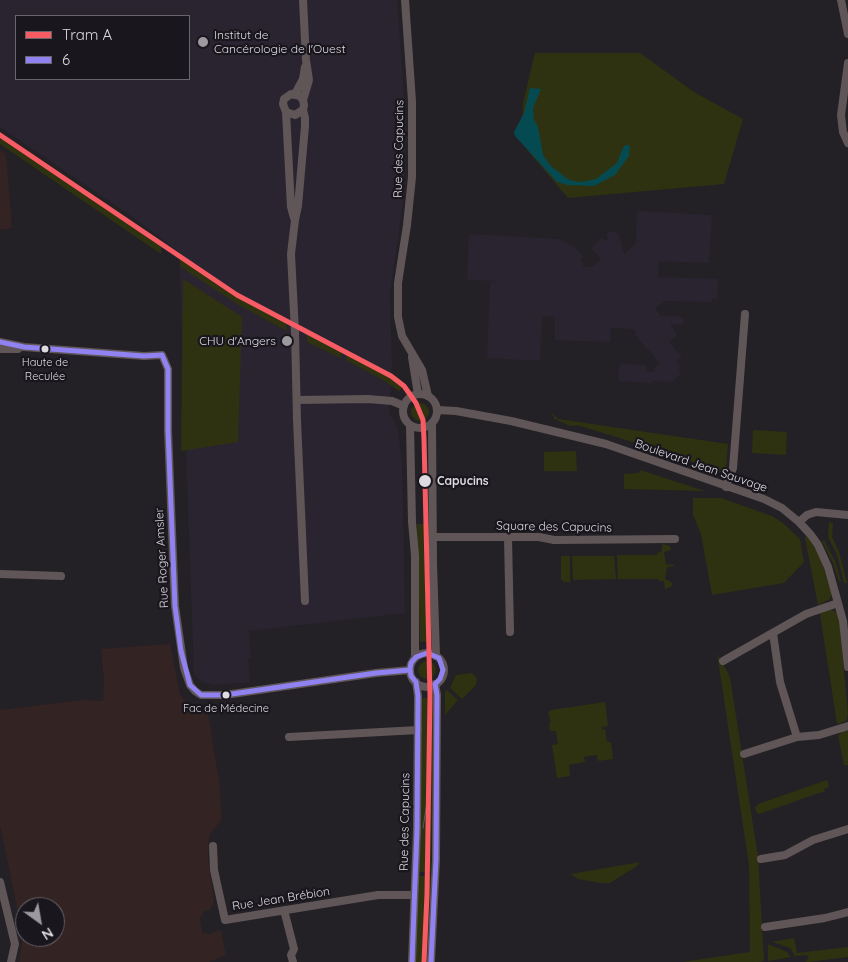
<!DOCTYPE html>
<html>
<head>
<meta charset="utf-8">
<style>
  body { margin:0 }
  #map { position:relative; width:848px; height:962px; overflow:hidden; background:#232125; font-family:Quicksand,sans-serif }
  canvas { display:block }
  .legend { position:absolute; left:15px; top:15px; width:175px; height:65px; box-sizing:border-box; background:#1a161e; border:1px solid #68656c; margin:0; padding:6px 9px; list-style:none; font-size:15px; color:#dddbe0 }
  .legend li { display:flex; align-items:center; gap:10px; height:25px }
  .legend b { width:25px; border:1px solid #68656c }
  .north { position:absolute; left:15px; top:897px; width:50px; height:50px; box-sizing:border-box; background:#1a161e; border:1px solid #68656c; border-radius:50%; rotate:148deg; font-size:14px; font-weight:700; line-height:20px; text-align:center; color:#dddbe0 }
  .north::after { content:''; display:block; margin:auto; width:18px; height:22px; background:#9c9a9f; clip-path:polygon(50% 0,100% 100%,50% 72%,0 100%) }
</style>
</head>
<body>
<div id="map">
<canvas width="848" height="962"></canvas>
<ul class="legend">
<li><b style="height:6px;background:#f75b64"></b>Tram A</li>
<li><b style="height:6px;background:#9082f1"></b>6</li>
</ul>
<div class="north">N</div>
</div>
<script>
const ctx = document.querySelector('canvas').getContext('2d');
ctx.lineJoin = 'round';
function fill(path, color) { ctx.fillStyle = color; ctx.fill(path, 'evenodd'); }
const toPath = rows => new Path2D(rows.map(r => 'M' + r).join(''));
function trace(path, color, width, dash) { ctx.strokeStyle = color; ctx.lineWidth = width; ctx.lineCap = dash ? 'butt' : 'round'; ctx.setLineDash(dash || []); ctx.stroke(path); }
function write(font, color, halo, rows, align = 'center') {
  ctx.font = font + ' Quicksand,sans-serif'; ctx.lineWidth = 4.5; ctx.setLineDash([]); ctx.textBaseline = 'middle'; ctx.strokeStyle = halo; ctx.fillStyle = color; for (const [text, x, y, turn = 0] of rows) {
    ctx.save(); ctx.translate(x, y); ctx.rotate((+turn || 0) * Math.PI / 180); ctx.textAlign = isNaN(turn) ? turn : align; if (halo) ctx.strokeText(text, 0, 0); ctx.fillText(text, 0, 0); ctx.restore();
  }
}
fill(toPath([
  [0,0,397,0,406,122,404,196,390,292,392,368,389,408,390,416,392,417,398,430,402,462,405,613,249,631,251,658,248,659,250,682,213,685,202,682,194,674,179,252,136,219,0,127],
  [16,16,189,16,189,79,16,79],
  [637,211,712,215,709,263,659,261,658,277,718,279,717,299,712,299,712,302,664,301,655,309,661,316,680,316,684,319,683,325,670,324,677,335,669,342,682,357,676,362,681,367,678,370,681,374,672,382,653,381,653,383,619,381,618,373,620,364,646,365,646,371,654,372,655,368,660,363,634,334,636,332,633,329,611,328,610,342,555,340,555,317,542,316,540,361,487,358,490,282,500,281,467,280,469,234,559,239,575,248,583,256,580,259,583,263,583,267,593,267,601,259,591,248,602,238,606,241,609,238,606,235,609,232,615,232,619,235,624,254,636,243]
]), '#2a2430');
fill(toPath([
  [0,150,6,154,12,228,0,230],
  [170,644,180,695,187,704,197,707,207,707,219,781,222,819,209,836,208,858,214,902,210,910,205,910,200,919,202,933,209,934,221,930,226,955,209,962,19,962,23,936,0,826,0,710,84,700,103,701,104,679,101,649],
  [25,907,55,907,55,937,25,937]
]), '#332322');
fill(toPath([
  [535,53,640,53,694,92,743,119,724,184,568,198,528,151,522,128,523,103],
  [0,133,161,242,161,254,0,144],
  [180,256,237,293,286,320,287,331,237,304,193,275,180,266],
  [183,279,242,317,238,442,181,451],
  [306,330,341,348,341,358,307,342],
  [346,350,393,374,406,385,399,391,383,380,346,360],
  '411 412a9 9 0 1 1 18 0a9 9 0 1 1-18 0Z',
  [550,411,558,419,728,444,726,467,722,472,717,472,712,469,659,450,577,425,570,426,555,419],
  [753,430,787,432,786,455,752,453],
  [576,451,577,471,544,471,544,452],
  [640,470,705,491,624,489,624,474,639,473],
  [693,498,721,498,772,516,783,523,800,539,804,562,784,583,712,595,701,534,693,515],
  [829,522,833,523,832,537,839,552,847,583,844,583,837,555,828,537],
  [417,524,429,524,432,641,420,642],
  [807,535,820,557,832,594,830,599,818,605,805,538],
  [824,540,835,561,841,581,839,581,833,563,822,541],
  [662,544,670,546,671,550,664,552,666,565,673,564,674,566,667,567,665,579,673,583,672,586,665,589,664,581,659,581,659,579,618,579,617,555,657,555,657,553,662,551],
  [561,556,570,556,570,582,563,582,563,580,561,580],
  [572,556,614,556,616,579,573,580],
  [828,609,831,609,837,613,840,628,848,714,846,721,837,724,820,614],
  [717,653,730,677,758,857,764,961,759,962,682,962,750,952,749,865],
  '418 670a9 9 0 1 1 18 0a9 9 0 1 1-18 0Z',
  [472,673,477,678,476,685,462,699,450,688,456,675],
  [447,690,458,700,445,715,445,692],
  [422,698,434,698,431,872,419,872],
  [605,702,608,726,602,727,602,730,605,729,607,742,611,742,613,759,598,761,597,755,584,757,585,762,569,765,570,776,557,778,552,745,558,744,556,731,550,731,549,723,551,723,548,712,551,710],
  [843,731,848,731,848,765,844,765,838,736],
  [827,780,829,787,824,789,825,791,759,814,757,813,755,808,758,804],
  [640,862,637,866,610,883,601,883,578,879,571,874],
  [419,876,431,876,427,962,415,962],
  [794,938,797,953,848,947,848,957,808,962,805,961,809,958,807,955,795,956,790,948,772,942],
  [768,944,787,952,791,957,768,961]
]), '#2e3210');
fill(toPath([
  [530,88,541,89,533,108,534,120,538,127,543,155,551,166,569,180,581,182,596,179,617,163,622,150,625,145,628,145,630,147,629,156,615,175,594,186,567,185,557,182,515,136,514,132,524,113]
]), '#064a51');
trace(toPath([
  [303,0,306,60,309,80,303,100],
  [405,0,412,101,412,177,407,225,398,283,398,317,402,336,422,370,428,396],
  [841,0,848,34],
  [848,63,841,115,843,132,848,143],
  [295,94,303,79,305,67],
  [303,110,305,118,305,126,298,206,295,220,291,254,295,332,297,420,305,601],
  [286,112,295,115,303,110,304,105,303,100,300,96,291,94,284,99,283,104,286,112,291,207,294,218],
  [0,342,24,347,144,356,162,355,168,369,168,430,175,606,184,668,190,685,195,691,201,695,225,695,376,673,410,670],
  [0,349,18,349],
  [412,357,418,394],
  '403 411a17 17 0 1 1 34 0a17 17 0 1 1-34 0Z',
  [297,400,368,399,392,401,404,406],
  [437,410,456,411,511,421,606,444,764,499,782,508,799,522,811,535,818,545,828,567,843,621,848,667],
  [432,423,433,564,436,656],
  [410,425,412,522,415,555,415,658],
  [726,487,733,468,745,314],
  [799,522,807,515,816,512,848,515],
  [433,537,539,537,554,540,675,539],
  [508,537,510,632],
  [0,574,61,576],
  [773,633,780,682,797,737],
  '410 670a17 17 0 1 1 34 0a17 17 0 1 1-34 0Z',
  [723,661,806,614,838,603],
  [289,737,418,730],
  [744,754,797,737,819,735,848,726],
  [213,846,214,870,225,920,378,895,414,895],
  [761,859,785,855,813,840,848,829],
  [0,882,15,944,11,962],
  [284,910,294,949,291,955,293,962],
  [765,927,825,918,848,912],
  [412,962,417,829,418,696,416,682],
  [431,962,436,860,437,695,435,684]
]), '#605657', 8);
trace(toPath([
  [423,828,429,789]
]), '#605a5c', 1);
trace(toPath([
  [0,342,24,347,144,356,162,355],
  [162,355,168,369,168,430,175,606,181,651,190,685,201,695,225,695,376,673,410,670],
  [412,962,417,829,418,696,416,682,411,676,410,669,411,663,416,657,427,653,439,658,443,670,440,679,435,684,437,695,436,860,431,962]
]), '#9082f1', 5);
trace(toPath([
  [0,135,237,295,391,376,404,386,416,403,423,420,424,439,430,696,427,894,424,962]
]), '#f75b64', 5);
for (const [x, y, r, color] of [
  [203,42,6,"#9c9a9f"],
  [287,341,6,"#9c9a9f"],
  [45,349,4.5,"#dddbe0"],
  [425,481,7,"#dddbe0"],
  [226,695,4.5,"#dddbe0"]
]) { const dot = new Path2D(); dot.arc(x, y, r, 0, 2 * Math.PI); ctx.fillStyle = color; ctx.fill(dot); trace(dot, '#1a161e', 2); }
write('11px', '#dddbe0', '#1a161e', [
  ["Haute de",45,363],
  ["Reculée",45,377],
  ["Fac de Médecine",226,709]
]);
write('12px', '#dddbe0', '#1a161e', [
  ["Institut de",214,35],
  ["Cancérologie de l'Ouest",214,49],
  ["CHU d'Angers",276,341,"right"]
], 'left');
write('12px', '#dddbe0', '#1a161e', [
  ["Rue des Capucins",399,149,-89],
  ["Boulevard Jean Sauvage",701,466,19],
  ["Square des Capucins",554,527,1],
  ["Rue Roger Amsler",162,558,-93],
  ["Rue des Capucins",405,822,-89],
  ["Rue Jean Brébion",281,899,-9]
]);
write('bold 12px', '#dddbe0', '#1a161e', [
  ["Capucins",437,481]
], 'left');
</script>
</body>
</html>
